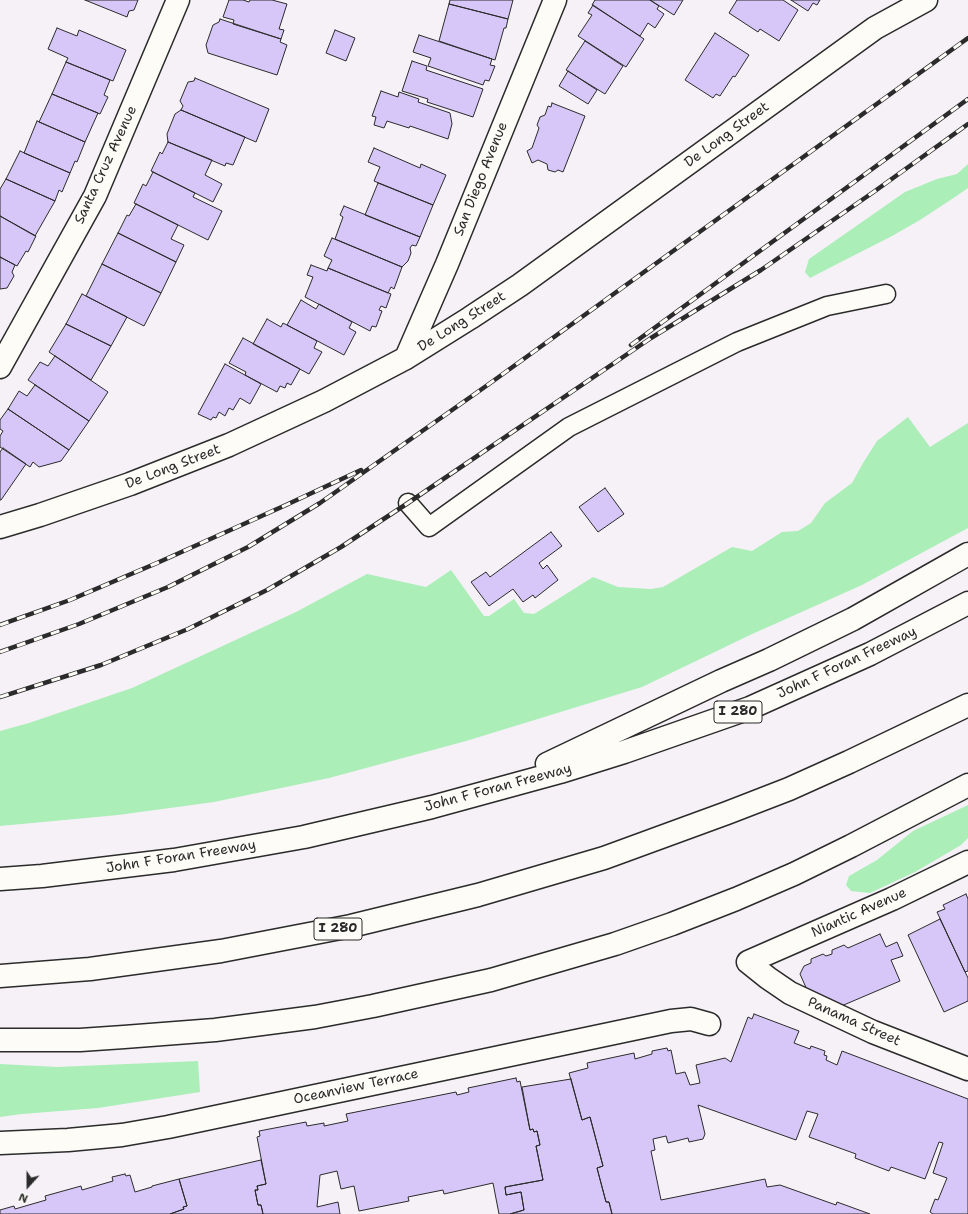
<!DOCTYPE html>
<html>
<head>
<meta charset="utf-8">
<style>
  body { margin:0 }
  #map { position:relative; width:968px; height:1214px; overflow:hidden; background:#f5f1f7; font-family:"Shantell Sans",sans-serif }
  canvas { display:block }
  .north { position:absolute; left:8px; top:1166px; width:40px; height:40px; -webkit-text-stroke:3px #fdfcf7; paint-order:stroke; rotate:201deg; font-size:11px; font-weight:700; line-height:16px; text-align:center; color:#2b2b2b }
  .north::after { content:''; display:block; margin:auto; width:14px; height:18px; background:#2b2b2b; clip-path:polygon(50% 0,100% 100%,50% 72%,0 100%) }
</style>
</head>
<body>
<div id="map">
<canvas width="968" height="1214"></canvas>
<div class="north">N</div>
</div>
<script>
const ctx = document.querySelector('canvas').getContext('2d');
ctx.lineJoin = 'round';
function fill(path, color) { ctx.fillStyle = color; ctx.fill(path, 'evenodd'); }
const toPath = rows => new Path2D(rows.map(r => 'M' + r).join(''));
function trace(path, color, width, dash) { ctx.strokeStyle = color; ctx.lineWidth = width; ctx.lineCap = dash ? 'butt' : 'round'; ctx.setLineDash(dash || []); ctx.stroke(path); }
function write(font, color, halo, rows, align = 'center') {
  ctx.font = font + ' "Shantell Sans",sans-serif'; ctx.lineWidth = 3.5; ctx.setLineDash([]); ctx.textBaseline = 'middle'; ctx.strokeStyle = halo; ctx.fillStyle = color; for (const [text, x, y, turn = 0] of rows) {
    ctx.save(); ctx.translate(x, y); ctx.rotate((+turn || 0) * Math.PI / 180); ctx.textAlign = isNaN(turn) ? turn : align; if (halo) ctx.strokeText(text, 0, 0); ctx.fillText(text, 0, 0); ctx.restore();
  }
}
fill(toPath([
  [968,164,968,188,955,197,920,220,892,236,837,264,810,278,805,272,809,259,905,192,937,179,957,174],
  [908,417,930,447,968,423,968,528,862,585,750,635,642,687,466,741,329,778,214,802,118,815,0,826,0,731,29,723,132,688,296,612,367,574,426,587,451,570,484,616,489,616,514,599,524,613,534,614,593,577,618,587,651,589,663,587,732,547,752,551,782,532,798,531,811,523,825,503,852,483,863,463,877,441],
  [968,805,968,838,961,845,915,872,870,893,851,891,846,885,849,876,877,860,913,831],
  [198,1061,200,1092,98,1108,22,1114,0,1117,0,1064,57,1067]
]), '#abeeb7');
const building = toPath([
  [85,0,138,0,134,10,129,11,127,17,85,0],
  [229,0,243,0,249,2,250,0,272,0,287,4,279,29,284,30,281,39,233,24,234,20,223,17,229,0],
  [450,0,513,0,508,19,449,4,450,0],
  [595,0,650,0,659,6,657,9,664,14,655,28,648,23,640,36,592,5,595,0],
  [650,0,683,0,674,15,650,0],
  [737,0,783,0,798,10,779,41,760,29,758,32,729,13,737,0],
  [791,0,820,0,817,5,813,3,808,11,791,0],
  [449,4,508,19,506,28,504,28,495,60,439,41,449,4],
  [593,5,644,39,626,67,578,36,592,15,588,13,593,5],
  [220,19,281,39,280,42,287,45,277,75,208,53,206,45,213,25,219,22,220,19],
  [57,28,77,36,79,30,126,50,113,81,66,62,68,58,48,49,57,28],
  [335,30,355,38,346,61,326,53,335,30],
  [715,33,749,55,735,77,733,76,720,96,716,94,713,98,685,80,715,33],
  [419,35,492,59,490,65,495,66,489,81,485,80,483,85,428,66,431,58,413,52,419,35],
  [585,41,623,66,605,94,566,70,585,41],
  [412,61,427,66,426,70,483,89,473,117,427,102,428,99,402,91,412,61],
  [66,62,110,80,104,95,108,97,100,114,52,94,66,62],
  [568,71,597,90,588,104,559,86,568,71],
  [195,78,269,109,256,142,181,110,183,106,180,101,188,82,194,81,195,78],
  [381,91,398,97,399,92,419,99,418,102,450,113,452,124,448,139,410,126,409,128,387,121,384,128,374,125,376,117,372,116,381,91],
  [52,94,98,113,85,142,39,122,52,94],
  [552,103,585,116,563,172,558,170,555,172,548,170,547,164,538,160,532,163,527,151,532,148,539,128,537,125,540,117,545,115,548,106,551,107,552,103],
  [181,110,245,137,233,165,226,163,225,166,168,142,167,134,175,114,181,110],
  [37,121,85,142,77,162,75,161,70,173,24,153,37,121],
  [168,142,212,160,205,175,222,184,213,202,151,171,160,152,162,154,168,142],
  [374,148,420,168,421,164,446,175,433,205,374,181,380,167,368,162,374,148],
  [20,151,70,173,62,192,59,190,55,201,6,179,20,151],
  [153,172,195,193,193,197,222,211,208,240,134,203,143,184,146,186,153,172],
  [6,179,55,201,35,236,0,216,0,189,6,179],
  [378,183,433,205,420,237,365,215,378,183],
  [136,204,178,225,171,239,184,245,176,262,118,233,127,215,129,216,136,204],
  [344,206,420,237,416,246,412,245,410,248,411,253,408,261,402,267,335,239,343,217,340,215,344,206],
  [0,216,36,236,28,252,26,251,17,266,0,257,0,216],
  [118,233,176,262,161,293,102,264,118,233],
  [332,238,402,267,394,289,391,287,388,293,328,268,332,260,324,256,332,238],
  [0,257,15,265,12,272,14,276,7,288,0,289,0,257],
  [102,264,161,293,144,326,86,296,102,264],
  [311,265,327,271,328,268,391,294,386,308,381,306,379,310,382,311,376,327,372,326,370,331,305,297,313,277,307,275,311,265],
  [82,294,127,317,111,346,66,324,82,294],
  [301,300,316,309,319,304,352,322,349,328,356,332,344,355,287,325,301,300],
  [267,319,281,327,283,323,317,341,314,348,322,352,309,374,253,344,267,319],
  [66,324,111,346,91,380,49,352,66,324],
  [243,338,300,369,291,385,287,383,285,388,280,386,277,392,245,375,246,372,229,363,243,338],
  [55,356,108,392,89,421,28,380,40,362,48,366,55,356],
  [225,364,261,384,250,404,240,398,233,410,229,408,225,416,219,412,216,418,213,417,211,420,198,414,225,364],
  [35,385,89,421,69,450,8,409,19,391,27,396,35,385],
  [8,409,69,450,61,461,39,467,33,462,30,467,0,447,0,436,3,431,0,429,0,420,8,409],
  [3,448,26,464,1,500,0,500,0,452,3,448],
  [605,488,624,514,598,532,579,507,605,488],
  [551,532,562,546,539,563,543,569,547,565,558,580,535,598,533,595,523,602,513,589,489,606,471,582,486,572,490,577,551,532],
  [966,894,968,899,968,971,965,972,937,912,945,909,943,905,966,894],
  [940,919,968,978,968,1001,944,1012,908,935,940,919],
  [880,934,886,947,897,942,903,956,891,960,900,981,839,1007,808,992,800,974,804,966,811,963,811,959,823,954,826,956,832,954,832,950,844,945,848,948,880,934],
  [754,1014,799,1031,794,1043,810,1049,811,1046,825,1051,824,1055,827,1056,826,1060,837,1065,842,1051,968,1099,968,1214,933,1214,930,1212,935,1199,938,1200,947,1178,933,1173,943,1143,939,1142,925,1179,891,1167,889,1171,855,1158,856,1154,809,1137,818,1114,807,1111,796,1140,698,1105,705,1134,703,1139,689,1142,688,1138,668,1143,666,1136,653,1139,655,1150,651,1151,661,1200,765,1179,767,1187,780,1185,836,1205,837,1202,870,1214,612,1214,609,1202,606,1202,597,1168,603,1166,590,1117,582,1120,569,1073,588,1068,587,1063,634,1053,635,1059,652,1054,652,1051,667,1048,668,1051,671,1050,676,1074,685,1072,690,1085,700,1083,696,1065,725,1058,731,1062,748,1017,752,1019,754,1014],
  [516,1078,517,1082,520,1081,530,1130,533,1129,534,1132,537,1131,540,1145,536,1146,543,1180,505,1187,506,1195,521,1192,524,1210,510,1214,499,1214,493,1183,444,1194,443,1190,408,1197,409,1201,359,1211,354,1186,341,1189,337,1171,320,1175,317,1207,338,1202,340,1214,263,1214,261,1205,258,1205,255,1190,258,1190,257,1186,266,1184,257,1137,260,1136,259,1131,306,1122,307,1126,324,1123,324,1126,348,1121,346,1114,456,1092,457,1095,469,1092,468,1088,516,1078],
  [571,1079,582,1120,590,1117,603,1166,597,1168,606,1202,609,1202,612,1214,510,1214,524,1210,521,1192,506,1195,505,1187,543,1180,536,1146,540,1145,537,1131,534,1132,533,1129,530,1130,522,1087,571,1079],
  [261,1160,266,1184,257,1186,258,1190,255,1190,258,1205,261,1205,263,1214,170,1214,184,1209,183,1207,187,1206,179,1179,261,1160],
  [125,1174,126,1176,130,1175,135,1192,152,1187,152,1186,179,1179,187,1206,183,1207,184,1209,170,1214,0,1214,0,1210,14,1206,15,1209,46,1200,45,1196,81,1186,82,1190,113,1181,112,1177,125,1174]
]);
fill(building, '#d7c6f8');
trace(building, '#2b2b2b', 1);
const service = toPath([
  [408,503,429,527,569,427,737,342,827,306,886,294]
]);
const minor = toPath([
  [406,358,447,264,555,0],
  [0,367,95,196,178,0],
  [0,527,40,515,130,484,229,445,324,401,406,358,470,318,520,285,875,28,926,0],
  [968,862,892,899,748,962,768,978,790,993,873,1032,968,1069],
  [0,1143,68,1140,122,1135,168,1127,671,1021,691,1019,709,1024]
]);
const motorway = toPath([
  [547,764,721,681,769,660,853,619,968,554],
  [0,879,42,876,174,860,304,837,432,807,560,772,624,752,750,708,870,654,968,603],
  [0,976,90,969,221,951,351,926,478,895,604,858,727,813,789,789,849,762,968,705],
  [0,1040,80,1040,124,1037,215,1030,315,1017,373,1006,491,980,615,944,672,924,736,899,794,874,851,846,968,785]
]);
trace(service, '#2b2b2b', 21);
trace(minor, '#2b2b2b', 25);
trace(motorway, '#2b2b2b', 25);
trace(service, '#fdfcf7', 18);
trace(minor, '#fdfcf7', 22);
trace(motorway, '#fdfcf7', 22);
const rail = toPath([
  [631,345,968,99],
  [0,625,70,600,157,563,286,505,361,470],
  [0,652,79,624,168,587,248,547,320,503,489,384,968,38],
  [0,697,101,665,188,629,267,590,341,547,408,503,651,338,761,270,875,191,968,124]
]);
trace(rail, '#2b2b2b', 4.5);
trace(rail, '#fdfcf7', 3, [9]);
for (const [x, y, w] of [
  [738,712,48],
  [338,929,48]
]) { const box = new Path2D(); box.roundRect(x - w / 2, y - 11, w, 22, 3); ctx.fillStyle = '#fdfcf7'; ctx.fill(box); trace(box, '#2b2b2b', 1); }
write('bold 13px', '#2b2b2b', null, [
  ["I 280",738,712],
  ["I 280",338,929]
]);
write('14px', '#2b2b2b', '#fdfcf7', [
  ["De Long Street",727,135,-36],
  ["Santa Cruz Avenue",106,165,-65],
  ["San Diego Avenue",481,179,-68],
  ["De Long Street",462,322,-32],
  ["De Long Street",173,467,-21],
  ["John F Foran Freeway",847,663,-25],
  ["John F Foran Freeway",498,788,-15],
  ["John F Foran Freeway",181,857,-9],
  ["Niantic Avenue",859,913,-24],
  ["Panama Street",854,1022,24],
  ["Oceanview Terrace",356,1087,-12]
]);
</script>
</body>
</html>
